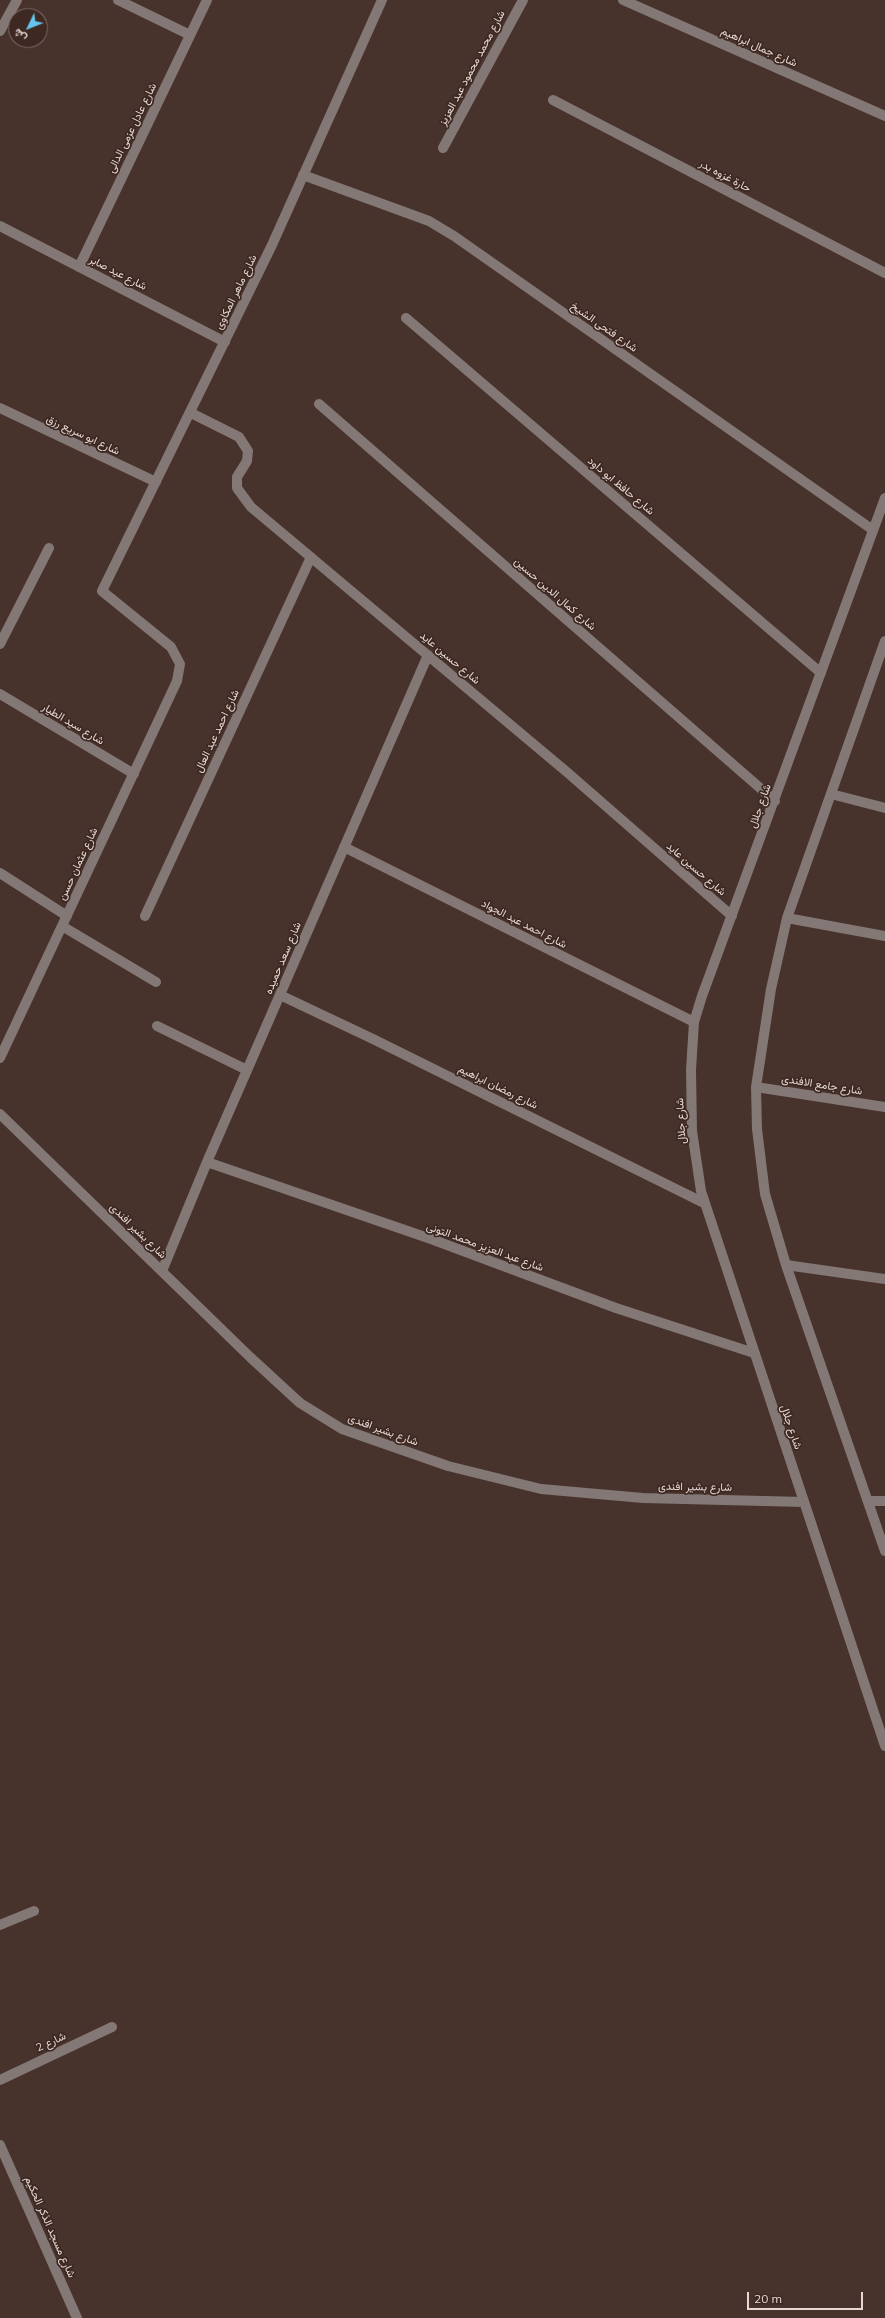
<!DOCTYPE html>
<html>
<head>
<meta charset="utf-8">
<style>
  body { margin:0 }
  #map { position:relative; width:885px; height:2318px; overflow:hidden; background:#47322c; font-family:Mulish,Vazirmatn,sans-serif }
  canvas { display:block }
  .north { position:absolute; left:8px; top:8px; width:40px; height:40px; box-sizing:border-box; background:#3d2822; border:1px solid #816e69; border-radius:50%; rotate:227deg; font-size:11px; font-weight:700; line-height:16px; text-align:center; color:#e7d8d4 }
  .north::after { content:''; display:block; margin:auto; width:14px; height:18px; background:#65c5ee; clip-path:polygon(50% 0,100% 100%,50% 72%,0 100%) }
  .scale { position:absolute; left:747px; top:2292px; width:116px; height:18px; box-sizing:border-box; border:2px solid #e7d8d4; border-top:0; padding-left:5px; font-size:12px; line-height:14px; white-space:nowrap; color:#e7d8d4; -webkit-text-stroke:3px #3d2822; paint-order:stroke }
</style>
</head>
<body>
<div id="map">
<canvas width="885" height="2318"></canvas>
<div class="north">ش</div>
<div class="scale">20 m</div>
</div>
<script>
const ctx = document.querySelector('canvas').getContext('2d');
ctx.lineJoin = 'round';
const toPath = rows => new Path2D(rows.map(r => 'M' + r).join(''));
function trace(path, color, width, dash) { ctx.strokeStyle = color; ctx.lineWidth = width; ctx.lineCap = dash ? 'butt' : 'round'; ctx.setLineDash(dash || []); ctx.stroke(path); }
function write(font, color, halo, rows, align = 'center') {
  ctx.font = font + ' Mulish,Vazirmatn,sans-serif'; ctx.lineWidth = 3.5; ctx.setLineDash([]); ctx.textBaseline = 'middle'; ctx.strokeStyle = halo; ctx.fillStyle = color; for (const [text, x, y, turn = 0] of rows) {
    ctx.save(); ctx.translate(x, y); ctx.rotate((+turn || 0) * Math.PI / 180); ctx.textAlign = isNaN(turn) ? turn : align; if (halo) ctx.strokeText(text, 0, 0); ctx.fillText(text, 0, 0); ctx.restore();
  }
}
trace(toPath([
  [118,0,190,35],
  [623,0,885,116],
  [0,31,17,0],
  [553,100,885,273],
  [443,148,523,0],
  [303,175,429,221,454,236,873,530],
  [0,226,225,342],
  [79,267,207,0],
  [406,318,821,673],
  [319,404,775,801],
  [0,408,156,482],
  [191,413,239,437,248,451,247,461,237,477,237,488,251,507,568,773,732,916],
  [885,498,702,996,694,1022,691,1070,692,1131,701,1191,885,1746],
  [885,641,787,918,771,989,756,1087,757,1129,765,1194,786,1265,885,1551],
  [0,644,49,548],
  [0,694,134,774],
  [831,794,885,808],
  [344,847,694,1022],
  [0,873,67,916],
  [145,916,311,557],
  [787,918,885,936],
  [62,926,156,982],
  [280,995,373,1039,704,1203],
  [157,1026,247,1070],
  [0,1058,177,681,180,664,171,647,102,591,272,245,382,0],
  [756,1087,885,1107],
  [0,1114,250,1357,300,1403,342,1429,448,1466,541,1489,643,1498,804,1502],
  [207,1162,431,1239,616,1308,754,1353],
  [786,1265,885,1279],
  [162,1271,207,1162,428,655],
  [868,1501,885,1501],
  [0,1925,34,1911],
  [0,2080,112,2027],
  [0,2145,77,2318]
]), '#837875', 10);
write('11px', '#e7d8d4', '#3d2822', [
  ["شارع جمال ابراهيم",759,47,24],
  ["شارع محمد محمود عبد العزيز",472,68,-62],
  ["شارع عادل عزمى الدالى",132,128,-64],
  ["حارة غزوه بدر",725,176,28],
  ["شارع عيد صابر",118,273,27],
  ["شارع ماهر المكاوى",236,292,-64],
  ["شارع فتحى الشيخ",604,327,35],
  ["شارع ابو سريع رزق",83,435,25],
  ["شارع حافظ ابو داود",621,486,40],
  ["شارع كمال الدين حسين",555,594,41],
  ["شارع حسين عايد",450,658,40],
  ["شارع سيد الطيار",73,724,31],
  ["شارع احمد عبد العال",217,731,-65],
  ["شارع جلال",760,806,-70],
  ["شارع عثمان حسن",78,864,-65],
  ["شارع حسين عايد",696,869,41],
  ["شارع احمد عبد الجواد",524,924,27],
  ["شارع سعد حميده",283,958,-67],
  ["شارع جامع الافندى",822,1085,9],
  ["شارع رمضان ابراهيم",498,1087,26],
  ["شارع جلال",681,1121,-93],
  ["شارع بشير افندى",138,1231,44],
  ["شارع عبد العزيز محمد التونى",485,1247,20],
  ["شارع جلال",791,1427,71],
  ["شارع بشير افندى",383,1430,20],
  ["شارع بشير افندى",695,1487,1],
  ["شارع 2",51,2042,-25],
  ["شارع مسجد الذكر الحكيم",50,2227,66]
]);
</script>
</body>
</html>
